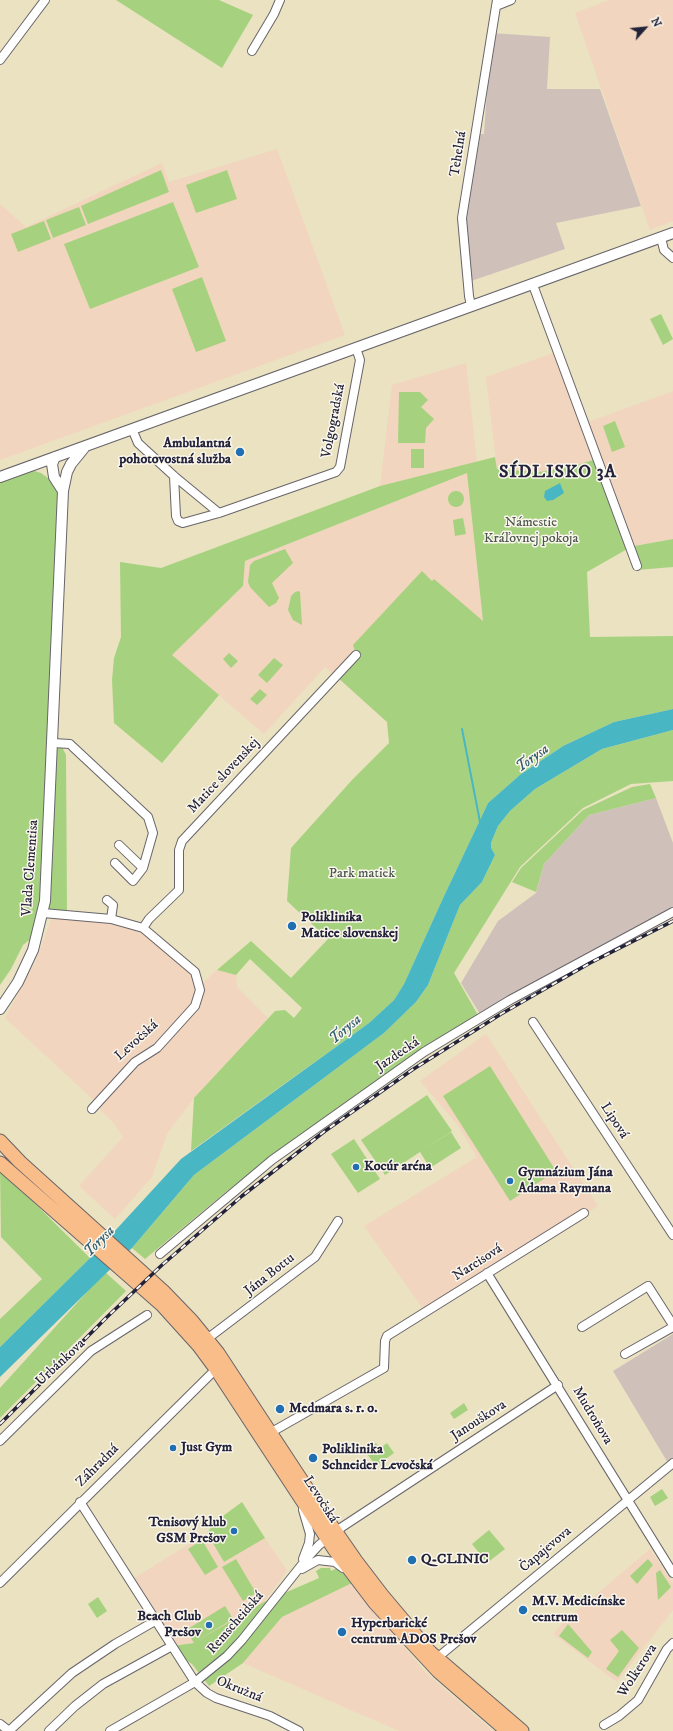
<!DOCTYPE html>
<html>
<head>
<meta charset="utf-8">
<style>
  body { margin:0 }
  #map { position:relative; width:673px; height:1731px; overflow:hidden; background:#eae2c0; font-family:"IM FELL DW Pica",serif }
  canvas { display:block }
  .north { position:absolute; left:625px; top:8px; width:40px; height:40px; -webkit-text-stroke:3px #fbf7ec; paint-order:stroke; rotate:63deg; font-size:11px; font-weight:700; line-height:16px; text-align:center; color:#22223b }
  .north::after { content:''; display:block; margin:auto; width:14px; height:18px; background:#22223b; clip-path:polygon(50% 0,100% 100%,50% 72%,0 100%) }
</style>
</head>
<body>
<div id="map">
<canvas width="673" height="1731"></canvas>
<div class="north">N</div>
</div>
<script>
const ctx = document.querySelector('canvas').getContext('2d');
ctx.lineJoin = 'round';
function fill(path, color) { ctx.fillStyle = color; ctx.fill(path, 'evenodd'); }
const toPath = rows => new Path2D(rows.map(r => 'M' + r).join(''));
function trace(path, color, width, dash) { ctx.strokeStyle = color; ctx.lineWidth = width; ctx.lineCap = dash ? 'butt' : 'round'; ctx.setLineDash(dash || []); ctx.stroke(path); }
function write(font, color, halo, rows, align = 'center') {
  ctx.font = font + ' "IM FELL DW Pica",serif'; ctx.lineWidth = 3; ctx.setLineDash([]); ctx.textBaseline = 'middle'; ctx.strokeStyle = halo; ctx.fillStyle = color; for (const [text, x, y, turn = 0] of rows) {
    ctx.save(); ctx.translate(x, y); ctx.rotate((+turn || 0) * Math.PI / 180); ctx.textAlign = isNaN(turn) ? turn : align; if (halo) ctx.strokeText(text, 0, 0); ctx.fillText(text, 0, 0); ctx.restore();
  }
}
fill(toPath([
  [609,0,673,0,673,221,650,230,575,13],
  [277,149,345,335,0,460,0,204,26,227,162,163,169,182],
  [556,352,583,424,673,391,673,539,629,547,596,459,577,465,539,472,497,469,486,377],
  [466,363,477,462,380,486,392,385],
  [467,473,483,622,387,722,325,667,264,734,172,655,242,587,245,561],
  [67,912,143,926,193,971,196,989,217,970,236,975,237,987,268,1018,194,1098,167,1134,152,1177,115,1219,79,1186,123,1137,113,1122,101,1111,100,1106,5,1018,35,963,51,920],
  [486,1034,598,1206,426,1313,364,1226,477,1157,457,1124,420,1081],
  [207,1533,224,1562,265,1538,287,1571,264,1602,197,1642,172,1646,131,1580],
  [650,1549,673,1584,673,1610,617,1682,553,1634,567,1619],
  [352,1583,425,1672,493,1731,399,1731,243,1663,282,1617]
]), '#f2d5be');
fill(toPath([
  [491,33,550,37,547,89,600,89,641,206,556,223,565,249,471,281,465,221,480,134,484,134],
  [656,798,673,843,673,911,480,1014,461,983,498,921,536,893,544,864,589,815],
  [673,1334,673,1459,668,1463,613,1371]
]), '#cfc1ba');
fill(toPath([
  [116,0,219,0,253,15,222,68],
  [161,170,169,192,88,224,81,206],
  [227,170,237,199,196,213,186,185],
  [173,202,199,267,90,309,64,244],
  [79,207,86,225,53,238,46,220],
  [44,221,51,239,18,252,11,234],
  [202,277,226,341,196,352,172,289],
  [661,314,673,339,663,345,650,319],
  [399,392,420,392,428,400,421,407,434,419,426,428,425,443,398,443],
  [615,421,625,447,612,452,603,426],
  [411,449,424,449,424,468,411,468],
  [495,457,497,469,539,472,577,465,596,459,629,547,673,539,673,567,637,570,629,548,587,572,590,637,673,636,673,709,614,722,563,746,521,774,488,803,444,896,404,984,394,1000,369,1023,191,1151,194,1098,275,1011,285,1010,294,1018,302,1008,250,959,236,975,217,970,251,941,291,978,328,939,287,901,291,848,352,780,389,743,387,722,336,676,356,655,353,645,422,571,432,581,434,579,483,621,467,473,245,561,243,586,172,655,219,695,162,763,114,723,112,680,114,658,121,637,120,562,161,568,380,486],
  [28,469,41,473,55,483,60,490,54,731,66,755,67,912,37,909,36,927,33,937,23,945,11,969,0,985,0,474],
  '448 499a8 8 0 1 1 16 0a8 8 0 1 1-16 0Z',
  [463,518,466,534,455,536,453,520],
  [285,549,293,563,272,583,279,598,276,603,269,607,250,587,248,582,250,565,254,561],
  [299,591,300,592,302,625,293,620,288,610,291,596,295,592],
  [229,653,238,661,231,668,223,659],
  [274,658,283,665,267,683,258,675],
  [260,689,267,695,257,705,250,699],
  [673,730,673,781,631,784,583,808,520,867,454,973,479,1017,442,1038,298,1136,227,1191,145,1259,132,1248,194,1175,384,1033,416,1002,428,985,460,905,482,882,495,855,490,848,491,843,498,826,510,811,535,789,602,749],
  [650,784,656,798,589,815,544,864,536,892,512,882,521,868,583,810,632,787],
  [490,1066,556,1171,510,1201,443,1096],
  [427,1095,452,1131,423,1150,451,1132,461,1148,430,1168,420,1152,385,1175,361,1140],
  [354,1139,380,1179,358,1193,331,1154],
  [0,1169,90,1258,0,1347,0,1319,42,1279,1,1237],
  [105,1272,126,1291,0,1418,0,1388],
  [464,1403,468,1410,454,1419,450,1413],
  [376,1443,380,1448,387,1443,394,1453,376,1466,365,1451],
  [662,1489,668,1498,655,1506,650,1497],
  [242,1502,265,1538,224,1562,207,1533,213,1525,212,1524],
  [489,1530,505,1549,487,1563,472,1544],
  [202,1540,218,1567,205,1575,188,1549],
  [236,1559,256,1593,243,1601,222,1567],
  [648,1559,653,1565,637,1584,630,1576],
  [339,1567,352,1583,282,1617,243,1663,209,1686,192,1664,175,1653,172,1646,194,1643,186,1630,225,1606,233,1619,195,1642,264,1602,319,1578,316,1571,321,1568,330,1568,331,1571],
  [660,1570,671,1587,658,1600,656,1573],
  [98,1597,107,1611,97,1618,88,1604],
  [568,1624,592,1652,588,1658,559,1636],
  [622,1630,639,1648,618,1677,606,1669,619,1651,610,1640]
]), '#a6d27f');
fill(toPath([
  [560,483,564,493,553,500,547,501,544,497,545,491],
  [673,709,673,730,602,749,535,789,510,811,498,826,491,843,491,848,495,855,482,882,460,905,428,985,416,1002,384,1033,194,1175,132,1248,0,1377,0,1347,90,1258,181,1159,369,1023,394,1000,404,984,444,896,488,803,521,774,563,746,614,722]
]), '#49b7c3');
trace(toPath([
  [462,729,480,822]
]), '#49b7c3', 2);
const minor = toPath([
  [496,6,511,0],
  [252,51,274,14,280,0],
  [0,60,45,0],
  [661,238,664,250,673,258],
  [533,285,637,566],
  [471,306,469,296,462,218,497,0],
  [132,429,138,443,174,476,219,513],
  [174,476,176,516,178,521,183,523,219,513,336,472,340,467,360,360,356,348],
  [53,743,70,744,73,747,148,817,153,833,143,868,119,845],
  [115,863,133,881,143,868],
  [107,900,113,905,111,919],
  [43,913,111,919,143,928,195,972,200,990,195,1006,157,1048,135,1062,92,1109],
  [143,928,149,919,179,890,179,850,182,841,356,655],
  [533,1022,673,1235],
  [160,1254,272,1160,424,1052,510,1000,673,912],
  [487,1273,673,1573],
  [582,1327,648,1286,673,1325],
  [207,1339,315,1257,338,1221],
  [625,1354,673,1327],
  [270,1433,384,1368,385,1341,387,1336,584,1213],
  [0,1441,91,1351,147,1315],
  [80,1502,195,1682,207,1693,216,1698,270,1716,299,1731],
  [303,1510,310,1534,309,1543,303,1559],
  [302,1569,318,1560,335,1562,343,1568],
  [0,1583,216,1369],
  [437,1658,673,1463],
  [0,1724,9,1731],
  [604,1725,619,1716,638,1700,667,1649,673,1643],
  [9,1731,72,1673,115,1644,155,1621],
  [49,1731,75,1706,103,1684,172,1646],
  [110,1731,195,1682,227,1656,242,1640,308,1557,319,1545,342,1527,558,1385]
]);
const tertiary = toPath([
  [55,457,52,464,54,477,63,491],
  [0,477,673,233],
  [0,1009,18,982,33,950,45,901,63,491,67,472,71,464,84,448]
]);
const primary = toPath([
  [0,1141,20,1162,163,1291,192,1321,218,1353,329,1522,356,1561,382,1595,430,1652,522,1731],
  [0,1163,161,1304,199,1346,216,1369,334,1549,375,1603,438,1671,507,1731]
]);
trace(minor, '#68656a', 10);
trace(tertiary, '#68656a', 12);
trace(primary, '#68656a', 15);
trace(minor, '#fff', 8);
trace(tertiary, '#fff', 10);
trace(primary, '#f8bd88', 13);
const rail = toPath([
  [0,1424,107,1317,162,1265,242,1196,325,1131,412,1070,501,1014,590,963,673,921]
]);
trace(rail, '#22223b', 3.5);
trace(rail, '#fbf7ec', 2, [6]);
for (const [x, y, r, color] of [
  [240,452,5,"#1f6fb2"],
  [292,926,5,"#1f6fb2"],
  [356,1167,4,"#1f6fb2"],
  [510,1181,4,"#1f6fb2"],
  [280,1409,5,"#1f6fb2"],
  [173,1448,4,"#1f6fb2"],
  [313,1458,5,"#1f6fb2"],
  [234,1531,4,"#1f6fb2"],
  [412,1560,5,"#1f6fb2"],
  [523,1610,5,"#1f6fb2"],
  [209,1625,4,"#1f6fb2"],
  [342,1632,5,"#1f6fb2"]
]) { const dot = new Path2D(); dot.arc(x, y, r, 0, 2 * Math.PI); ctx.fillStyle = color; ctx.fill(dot); trace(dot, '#fbf7ec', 1.5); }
write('14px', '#22223b', '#fbf7ec', [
  ["Tehelná",459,154,-81],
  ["Volgogradská",334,421,-79],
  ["Matice slovenskej",224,776,-47],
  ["Vlada Clementisa",31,868,-86],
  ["Levočská",137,1041,-42],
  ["Jazdecká",398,1055,-34],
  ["Lipová",614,1121,57],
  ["Narcisová",478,1263,-33],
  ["Jána Bottu",270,1275,-38],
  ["Urbánkova",61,1363,-43],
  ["Mudroňova",592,1416,59],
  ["Janouškova",479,1421,-33],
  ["Záhradná",98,1466,-45],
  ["Levočská",320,1500,57],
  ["Čapajevova",546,1550,-40],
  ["Remscheidská",236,1623,-49],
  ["Wolkerova",638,1671,-57],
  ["Okružná",239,1690,22]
]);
write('bold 14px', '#22223b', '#fbf7ec', [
  ["Ambulantná",231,444,"right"],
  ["pohotovostná služba",231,460,"right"],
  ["Poliklinika",301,918],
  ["Matice slovenskej",301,934],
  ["Kocúr aréna",364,1167],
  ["Gymnázium Jána",518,1173],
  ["Adama Raymana",518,1189],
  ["Medmara s. r. o.",289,1409],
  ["Just Gym",181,1448],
  ["Poliklinika",322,1450],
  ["Schneider Levočská",322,1466],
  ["Tenisový klub",226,1523,"right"],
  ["GSM Prešov",226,1539,"right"],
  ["Q-CLINIC",421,1560],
  ["M.V. Medicínske",532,1602],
  ["centrum",532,1618],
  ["Beach Club",201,1617,"right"],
  ["Prešov",201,1633,"right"],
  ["Hyperbarické",351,1624],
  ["centrum ADOS Prešov",351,1640]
], 'left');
write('14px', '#4a574f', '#fbf7ec', [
  ["Námestie",531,523],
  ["Kráľovnej pokoja",531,539],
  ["Park matiek",362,874]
]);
write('italic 15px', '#325e71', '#fbf7ec', [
  ["Torysa",533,759,-36],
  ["Torysa",346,1030,-40],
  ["Torysa",100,1242,-46]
]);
ctx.letterSpacing = '1px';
write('bold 18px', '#22223b', '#fbf7ec', [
  ["SÍDLISKO 3A",558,473]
]);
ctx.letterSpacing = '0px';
</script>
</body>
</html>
